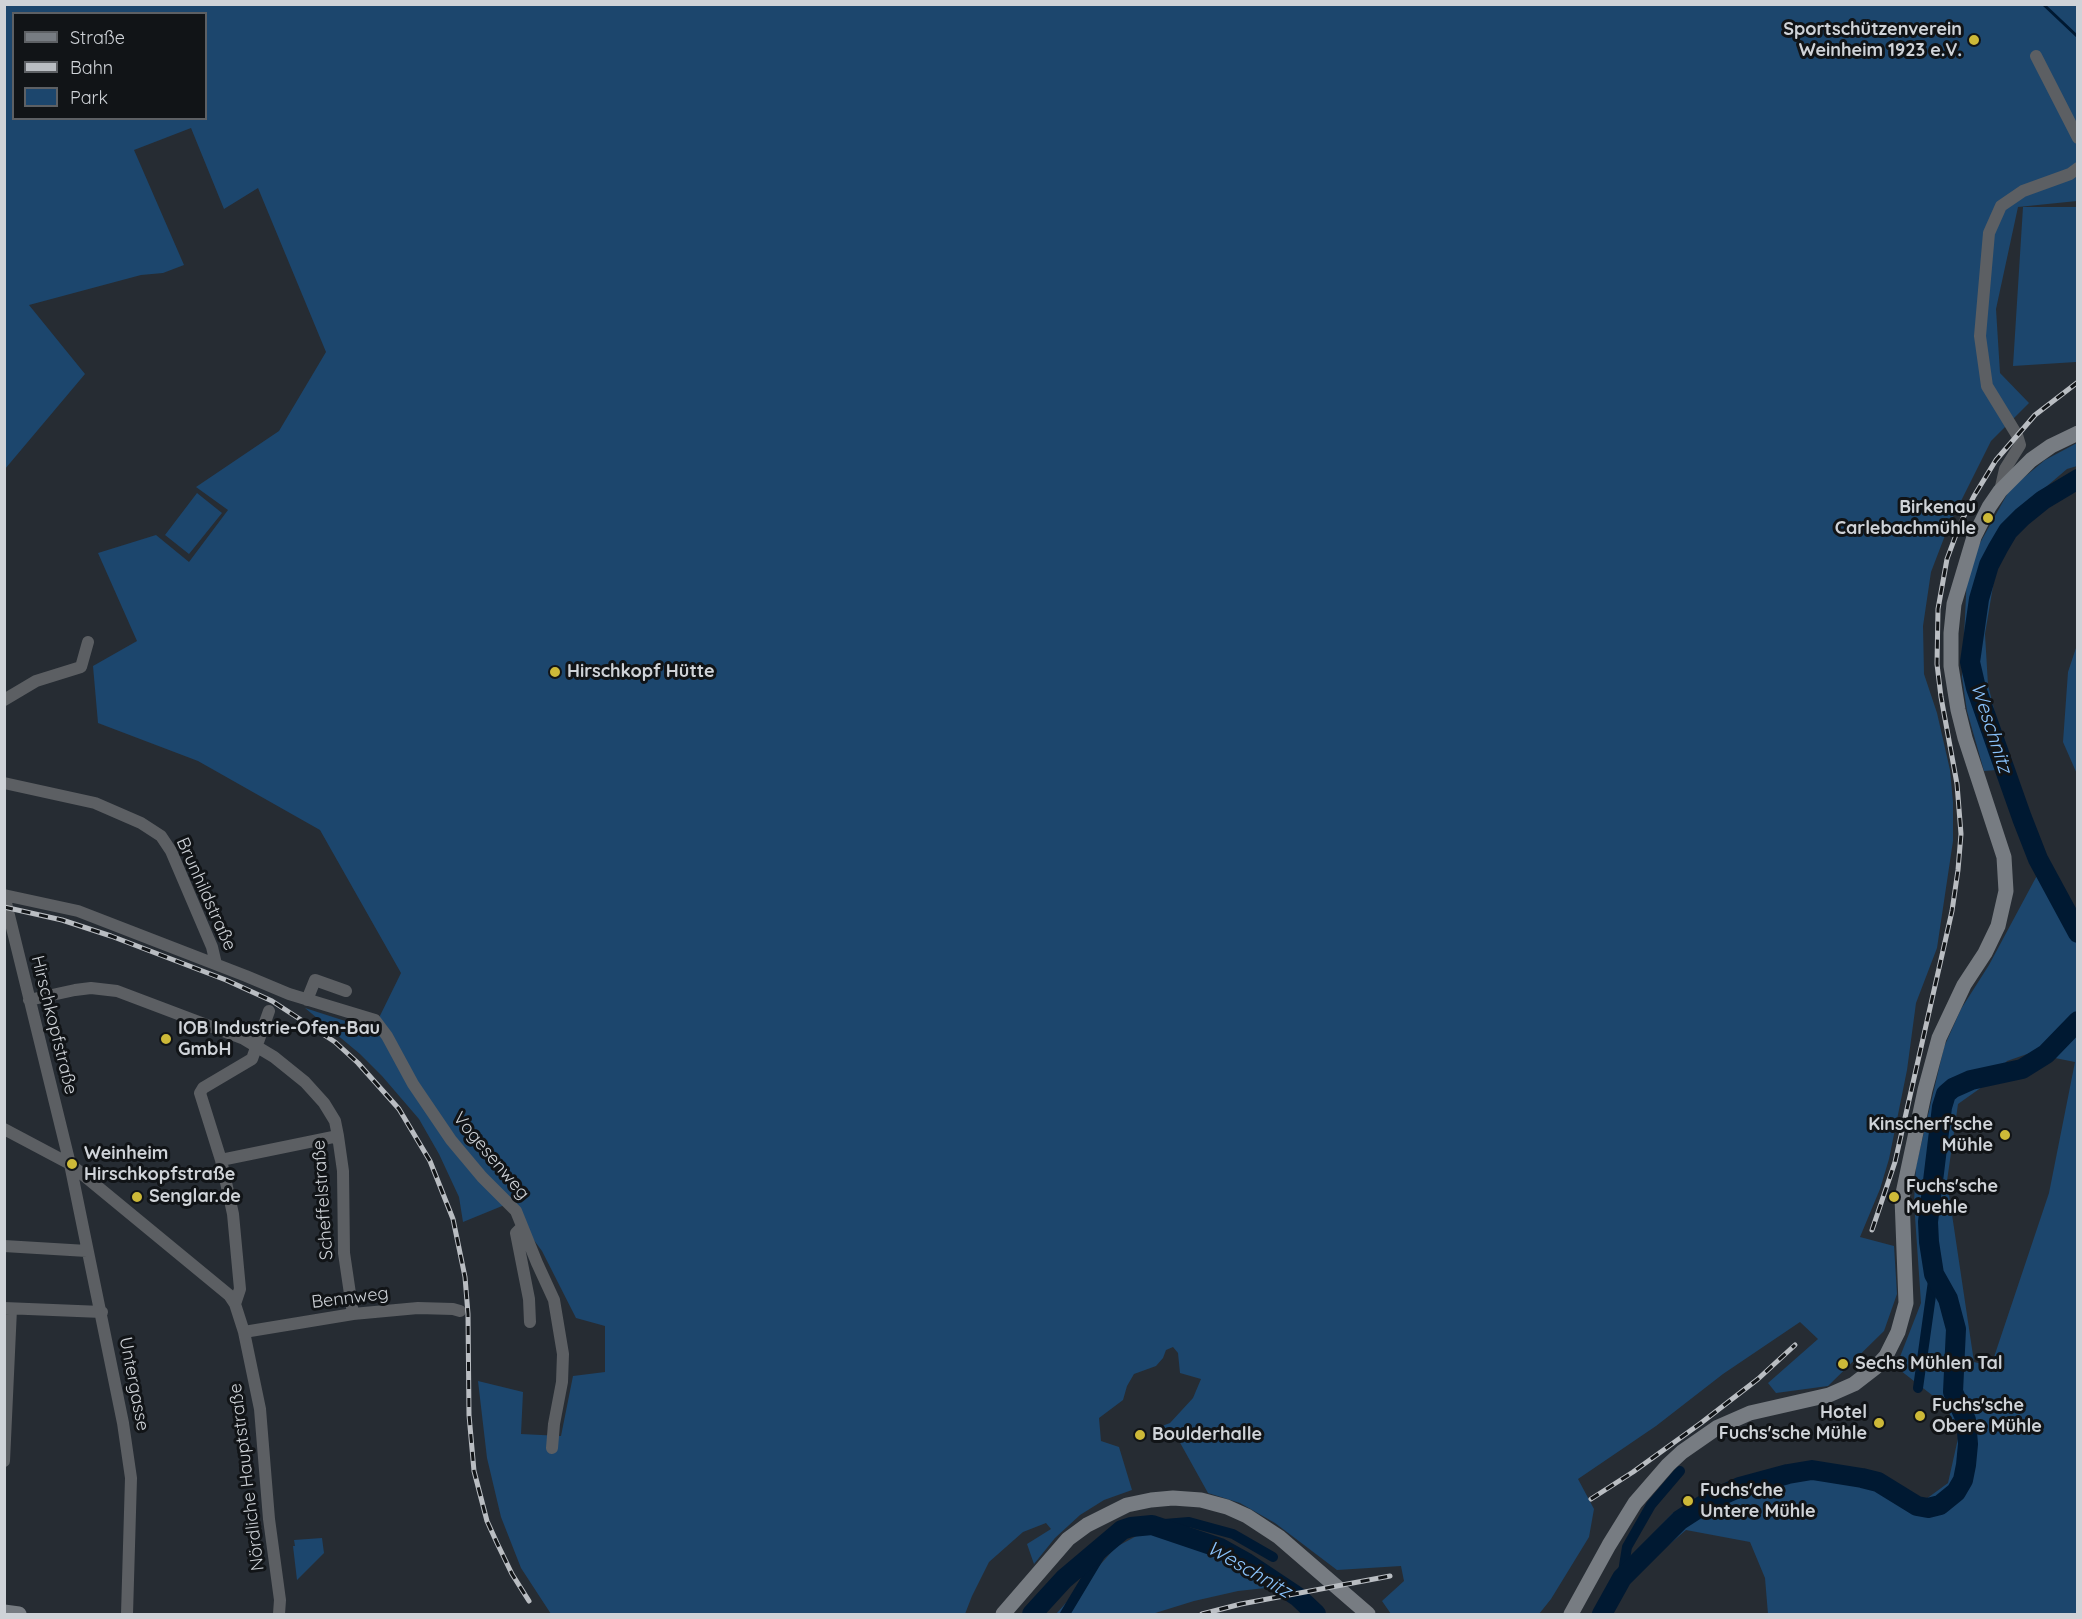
<!DOCTYPE html>
<html>
<head>
<meta charset="utf-8">
<style>
  body { margin:0 }
  #map { position:relative; width:2082px; height:1619px; overflow:hidden; background:#262c33; font-family:Quicksand,sans-serif }
  canvas { display:block }
  .frame { position:absolute; inset:0; border:6px solid #cfd3d8; pointer-events:none }
  .legend { position:absolute; left:12px; top:12px; width:195px; height:108px; box-sizing:border-box; background:#111417; border:2px solid #5d6064; margin:0; padding:8px 10px; list-style:none; font-size:18px; color:#cfd3d8 }
  .legend li { display:flex; align-items:center; gap:12px; height:30px }
  .legend b { width:30px; border:2px solid #5d6064 }
</style>
</head>
<body>
<div id="map">
<canvas width="2082" height="1619"></canvas>
<div class="frame"></div>
<ul class="legend">
<li><b style="height:8px;background:#777c82"></b>Straße</li>
<li><b style="height:8px;background:#b9bdc2"></b>Bahn</li>
<li><b style="height:16px;background:#1c466d"></b>Park</li>
</ul>
</div>
<script>
const ctx = document.querySelector('canvas').getContext('2d');
ctx.lineJoin = 'round';
function fill(path, color) { ctx.fillStyle = color; ctx.fill(path, 'evenodd'); }
const toPath = rows => new Path2D(rows.map(r => 'M' + r).join(''));
function trace(path, color, width, dash) { ctx.strokeStyle = color; ctx.lineWidth = width; ctx.lineCap = dash ? 'butt' : 'round'; ctx.setLineDash(dash || []); ctx.stroke(path); }
function write(font, color, halo, rows, align = 'center') {
  ctx.font = font + ' Quicksand,sans-serif'; ctx.lineWidth = 6; ctx.setLineDash([]); ctx.textBaseline = 'middle'; ctx.strokeStyle = halo; ctx.fillStyle = color; for (const [text, x, y, turn = 0] of rows) {
    ctx.save(); ctx.translate(x, y); ctx.rotate((+turn || 0) * Math.PI / 180); ctx.textAlign = isNaN(turn) ? turn : align; if (halo) ctx.strokeText(text, 0, 0); ctx.fillText(text, 0, 0); ctx.restore();
  }
}
fill(toPath([
  [4,5,2077,5,2077,201,2018,207,1996,309,2000,373,2029,403,1991,441,1949,525,1931,572,1923,626,1924,674,1937,713,1950,770,1953,802,1953,841,1937,948,1916,1003,1907,1070,1889,1159,1880,1189,1860,1237,1894,1246,1897,1294,1884,1331,1828,1386,1776,1393,1768,1383,1818,1339,1800,1322,1723,1374,1656,1426,1578,1479,1594,1509,1589,1537,1551,1599,1539,1614,1391,1614,1382,1601,1404,1581,1401,1566,1337,1570,1275,1523,1240,1503,1208,1493,1178,1439,1171,1439,1162,1426,1170,1423,1193,1398,1201,1379,1180,1373,1178,1353,1173,1347,1166,1350,1163,1358,1156,1366,1134,1374,1127,1386,1123,1400,1099,1418,1101,1441,1119,1447,1132,1490,1104,1500,1080,1515,1055,1538,1034,1564,1027,1544,1051,1529,1046,1523,1023,1532,989,1562,972,1596,965,1614,551,1614,521,1568,501,1517,487,1458,478,1381,523,1392,521,1434,561,1436,573,1376,605,1372,605,1326,576,1318,542,1251,507,1204,463,1222,459,1197,439,1154,419,1119,382,1076,360,1054,305,1008,373,1030,401,973,320,830,198,761,98,723,93,666,137,641,98,553,156,535,189,562,228,510,196,487,279,431,326,352,258,188,224,209,191,128,134,150,184,265,163,273,141,275,29,305,85,374,5,469],
  [14,14,206,14,206,118,14,118],
  [2023,207,2077,207,2076,362,2013,366],
  [2077,443,2077,466,2067,469,2033,498,2008,537,1997,562,1985,634,1988,685,2009,769,1984,771,1967,711,1962,677,1967,576,1975,552,2010,489,2045,460],
  [197,493,222,513,189,554,165,535],
  [2077,645,2078,645,2077,774,2063,742,2068,672],
  [2041,868,2077,927,2077,1614,1768,1614,1765,1578,1750,1542,1686,1530,1629,1579,1645,1542,1673,1513,1746,1478,1809,1469,1867,1481,1922,1502,1948,1483,1959,1434,1946,1406,1896,1367,1921,1303,1914,1202,1916,1166,1944,1047,1961,1009,1989,965],
  [2030,1053,2075,1062,2049,1193,1991,1366,1974,1362,1947,1181,1958,1104,1982,1087,2007,1061],
  [1144,1532,1215,1553,1259,1576,1275,1587,1238,1591,1194,1601,1152,1614,1056,1614,1116,1547],
  [322,1538,324,1553,297,1580,293,1546,295,1546,294,1540]
]), '#1c466d');
trace(toPath([
  [2043,4,2078,37]
]), '#001932', 3);
trace(toPath([
  [1918,1388,1934,1274],
  [1152,1525,1189,1522,1233,1534,1273,1557],
  [1622,1578,1627,1547,1651,1505,1680,1471],
  [1065,1614,1107,1544]
]), '#001932', 10);
trace(toPath([
  [2078,479,2043,500,2022,517,2008,531,1998,548,1989,565,1979,599,1970,662,1976,688,2022,818,2038,859,2078,933],
  [1032,1614,1064,1579,1122,1530,1131,1527,1152,1525,1220,1548,1247,1563,1298,1597,1316,1614],
  [1602,1614,1622,1578,1680,1520,1711,1500,1740,1487,1788,1474,1812,1470,1862,1478,1878,1482,1917,1506,1928,1508,1940,1505,1956,1492,1963,1480,1966,1465,1968,1444,1966,1420,1953,1392,1956,1329,1948,1299,1934,1274,1929,1242,1928,1222,1942,1107,1946,1094,1953,1088,1971,1080,2022,1069,2046,1054,2078,1021]
]), '#001932', 20);
trace(toPath([
  [2036,56,2078,138],
  [2000,491,2005,469,2020,445,2017,435,1987,386,1980,336,1989,233,2001,206,2023,191,2070,174,2078,168],
  [4,700,36,681,81,667,88,642],
  [4,783,95,803,141,823,161,836,171,851,212,947,216,964],
  [4,895,78,911,246,976,289,994,375,1020,387,1036,413,1084,451,1140,482,1177,516,1211,537,1263,554,1300,563,1354,562,1382,554,1424,552,1448],
  [4,895,70,1164,123,1423,131,1478,127,1614],
  [29,1000,75,990,91,988,117,991,244,1039,274,1057,305,1082,324,1103,335,1121,338,1136,343,1171,344,1253,353,1314],
  [307,1000,315,980,346,991],
  [4,1129,70,1164,229,1295,235,1304,244,1332,260,1409,269,1519,280,1600,279,1614],
  [221,1160,338,1136],
  [522,1227,516,1233,529,1299,530,1322],
  [4,1246,87,1251],
  [235,1304,240,1289,233,1214,221,1160,200,1093,203,1088,252,1059,269,1011],
  [4,1308,102,1312],
  [244,1332,353,1314,418,1308,453,1309,460,1311],
  [4,1461,11,1309]
]), '#5c5f63', 12);
trace(toPath([
  [4,1612,19,1614],
  [1003,1614,1068,1539,1087,1525,1127,1505,1151,1500,1173,1498,1201,1500,1227,1507,1247,1516,1279,1537,1368,1614],
  [1571,1614,1609,1545,1635,1503,1668,1465,1682,1452,1718,1427,1750,1413,1829,1395,1854,1384,1876,1367,1886,1356,1898,1332,1906,1303,1902,1198,1925,1090,1939,1038,1964,985,1985,953,1998,926,2006,891,2004,857,1965,738,1958,710,1951,666,1951,633,1954,604,1974,537,1989,507,2000,491,2031,460,2051,446,2078,433]
]), '#777c82', 15);
const rail = toPath([
  [4,907,62,920,111,936,226,980,272,1001,335,1042,358,1063,399,1109,430,1161,453,1219,465,1277,468,1314,469,1415,474,1471,487,1521,497,1543,512,1574,529,1601],
  [1872,1230,1895,1162,1952,911,1958,870,1961,834,1957,784,1941,697,1937,664,1938,609,1947,559,1960,524,1974,496,1996,460,2035,415,2078,382],
  [1591,1499,1633,1472,1701,1423,1758,1379,1795,1345],
  [1202,1614,1241,1604,1390,1576]
]);
trace(rail, '#b9bdc2', 5);
trace(rail, '#111417', 3, [9]);
for (const [x, y, r, color] of [
  [1974,40,6,"#cdb938"],
  [1988,518,6,"#cdb938"],
  [555,672,6,"#cdb938"],
  [166,1039,6,"#cdb938"],
  [2005,1135,6,"#cdb938"],
  [72,1164,6,"#cdb938"],
  [137,1197,6,"#cdb938"],
  [1894,1197,6,"#cdb938"],
  [1843,1364,6,"#cdb938"],
  [1920,1416,6,"#cdb938"],
  [1879,1423,6,"#cdb938"],
  [1140,1435,6,"#cdb938"],
  [1688,1501,6,"#cdb938"]
]) { const dot = new Path2D(); dot.arc(x, y, r, 0, 2 * Math.PI); ctx.fillStyle = color; ctx.fill(dot); trace(dot, '#111417', 2); }
write('bold 18px', '#cfd3d8', '#111417', [
  ["Sportschützenverein",1962,30,"right"],
  ["Weinheim 1923 e.V.",1962,51,"right"],
  ["Birkenau",1976,508,"right"],
  ["Carlebachmühle",1976,529,"right"],
  ["Hirschkopf Hütte",567,672],
  ["IOB Industrie-Ofen-Bau",178,1029],
  ["GmbH",178,1050],
  ["Kinscherf'sche",1993,1125,"right"],
  ["Mühle",1993,1146,"right"],
  ["Weinheim",84,1154],
  ["Hirschkopfstraße",84,1175],
  ["Fuchs'sche",1906,1187],
  ["Muehle",1906,1208],
  ["Senglar.de",149,1197],
  ["Sechs Mühlen Tal",1855,1364],
  ["Fuchs'sche",1932,1406],
  ["Obere Mühle",1932,1427],
  ["Hotel",1867,1413,"right"],
  ["Fuchs'sche Mühle",1867,1434,"right"],
  ["Boulderhalle",1152,1435],
  ["Fuchs'che",1700,1491],
  ["Untere Mühle",1700,1512]
], 'left');
write('18px', '#cfd3d8', '#111417', [
  ["Brunhildstraße",206,894,66],
  ["Hirschkopfstraße",54,1025,76],
  ["Vogesenweg",491,1156,50],
  ["Scheffelstraße",323,1200,-94],
  ["Bennweg",350,1298,-7],
  ["Untergasse",134,1384,79],
  ["Nördliche Hauptstraße",247,1477,-97]
]);
write('italic 20px', '#8bc4fe', '#111417', [
  ["Weschnitz",1991,728,72],
  ["Weschnitz",1249,1570,30]
]);
</script>
</body>
</html>
